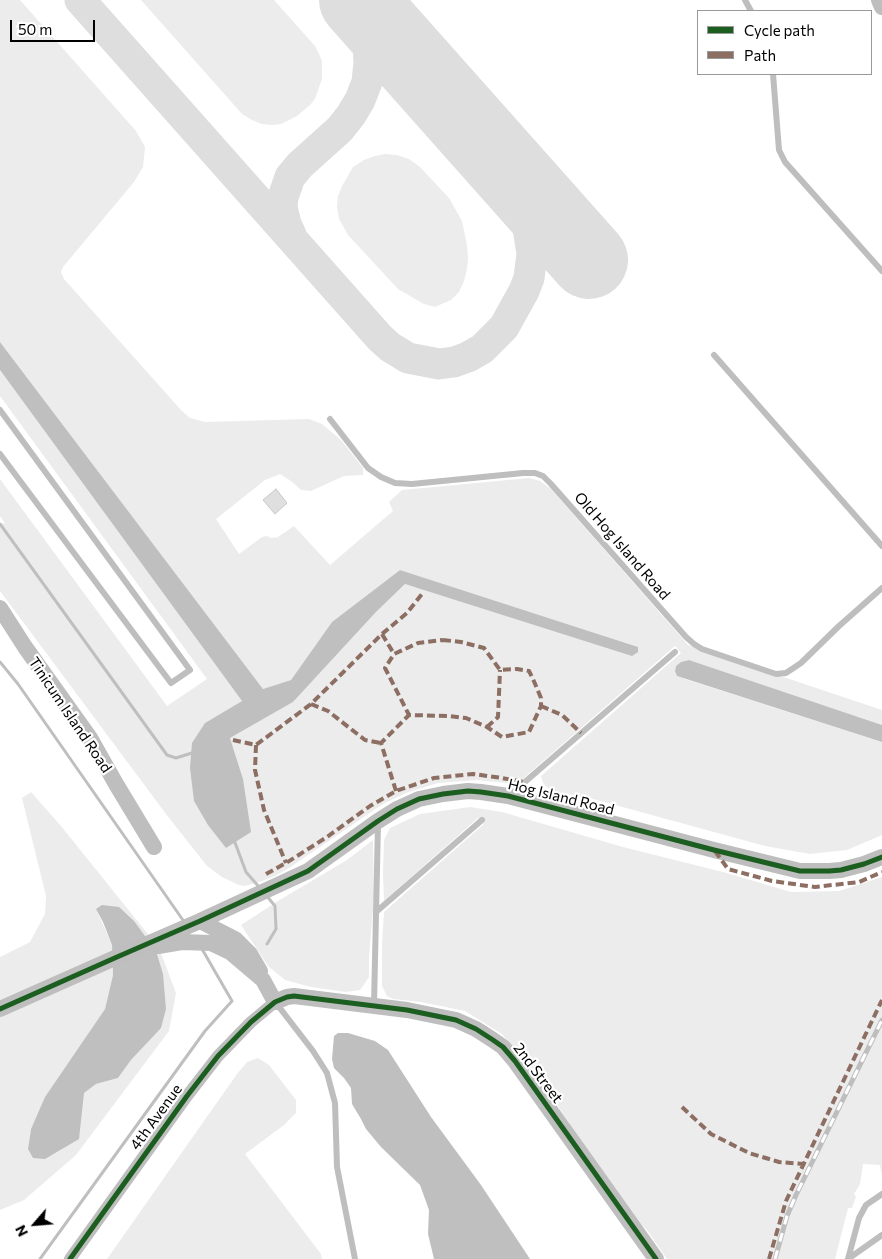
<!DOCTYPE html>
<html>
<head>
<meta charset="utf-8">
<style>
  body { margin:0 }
  #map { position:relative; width:882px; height:1259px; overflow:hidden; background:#fff; font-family:Commissioner,sans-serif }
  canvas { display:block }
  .legend { position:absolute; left:697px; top:10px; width:175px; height:65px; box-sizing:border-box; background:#fff; border:1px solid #999; margin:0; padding:6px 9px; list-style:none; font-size:15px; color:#000 }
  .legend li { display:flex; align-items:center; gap:10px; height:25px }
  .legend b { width:25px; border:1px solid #999 }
  .north { position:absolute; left:10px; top:1199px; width:50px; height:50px; -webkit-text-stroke:4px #fff; paint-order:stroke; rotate:243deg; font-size:14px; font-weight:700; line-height:20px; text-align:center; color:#000 }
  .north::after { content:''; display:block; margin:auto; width:18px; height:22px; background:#000; clip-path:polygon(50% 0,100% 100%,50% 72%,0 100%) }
  .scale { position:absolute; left:10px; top:20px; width:85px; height:22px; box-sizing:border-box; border:2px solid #000; border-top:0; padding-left:6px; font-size:15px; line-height:18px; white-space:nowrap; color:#000; -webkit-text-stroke:4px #fff; paint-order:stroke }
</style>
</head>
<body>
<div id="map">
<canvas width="882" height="1259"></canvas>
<ul class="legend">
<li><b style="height:6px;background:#1b5e20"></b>Cycle path</li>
<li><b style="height:6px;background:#8d6e63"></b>Path</li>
</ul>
<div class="north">N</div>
<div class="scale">50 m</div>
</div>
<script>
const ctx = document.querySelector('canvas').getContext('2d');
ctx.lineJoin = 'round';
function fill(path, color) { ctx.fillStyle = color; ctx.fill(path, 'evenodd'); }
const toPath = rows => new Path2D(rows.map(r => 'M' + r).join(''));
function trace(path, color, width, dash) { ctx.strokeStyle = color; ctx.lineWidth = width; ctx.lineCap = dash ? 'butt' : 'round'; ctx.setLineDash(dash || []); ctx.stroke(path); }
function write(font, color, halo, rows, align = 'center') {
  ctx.font = font + ' Commissioner,sans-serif'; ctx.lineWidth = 4.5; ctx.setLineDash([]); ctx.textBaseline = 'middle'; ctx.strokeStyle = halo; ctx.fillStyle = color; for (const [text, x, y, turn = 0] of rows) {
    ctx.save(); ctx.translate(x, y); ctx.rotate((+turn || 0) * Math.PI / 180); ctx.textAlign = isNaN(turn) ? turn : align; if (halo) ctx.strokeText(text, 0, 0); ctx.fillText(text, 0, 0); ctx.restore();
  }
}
fill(toPath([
  [0,0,20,0,136,131,145,147,143,167,134,182,63,267,61,272,64,279,181,410,190,418,205,422,309,419,322,424,341,440,363,468,363,475,344,476,311,491,301,490,291,481,280,474,265,480,216,519,239,554,262,537,267,536,271,538,278,537,294,526,330,565,393,511,389,502,402,490,529,478,540,481,551,489,688,645,882,710,882,725,689,660,681,662,676,666,675,671,677,676,685,679,882,742,882,835,847,850,810,854,765,846,586,797,552,792,543,783,541,776,681,653,675,646,517,784,476,780,438,783,406,793,383,804,289,868,273,877,256,883,244,886,239,885,222,877,207,866,166,814,0,591,0,524,5,523,0,516,0,479,167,706,207,679,0,396,0,370,242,701,205,723,243,779,230,738,293,702,376,612,405,584,638,647,400,570,332,622,291,680,263,689,0,342],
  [141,0,274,0,315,46,319,54,322,61,322,79,315,99,310,105,297,116,281,124,272,125,262,124,252,120,242,114],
  [385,154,397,155,409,159,420,167,449,198,462,221,467,245,468,259,467,269,464,281,459,292,451,300,444,303,435,307,424,304,398,289,348,235,339,219,337,207,338,196,342,186,353,167,364,160,375,156],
  [31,792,61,826,159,948,176,993,169,1031,76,1155,24,1200,0,1210,0,957,30,942,45,914,46,896,22,798],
  [96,909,160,1028,131,1060,118,1078,96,1084,84,1093,28,1149,31,1129,45,1098,105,1009,113,975,112,945],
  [470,807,502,812,623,847,723,872,791,892,839,891,882,877,882,1176,880,1165,863,1164,860,1184,854,1194,856,1197,852,1208,848,1208,835,1259,667,1259,647,1230,635,1218,579,1138,541,1080,502,1034,465,1011,421,1002,393,999,387,996,382,986,382,944,384,912,484,824,478,818,384,901,383,875,384,840,390,828,420,814],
  [373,840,374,898,369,956,369,977,360,990,346,992,311,987,285,980,268,966,241,925,278,901,347,860],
  [258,1058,269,1065,296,1100,296,1113,284,1125,245,1154,321,1254,322,1259,107,1259,237,1074,247,1062]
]), '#ececec');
fill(toPath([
  [0,342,263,689,291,680,332,622,400,570,638,647,638,652,632,656,405,584,376,612,293,702,230,738,243,779,251,832,226,848,208,825,194,801,190,768,192,743,205,723,242,701,0,370],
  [689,660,882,725,882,742,677,676,675,671,676,666,681,662],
  [102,905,119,907,134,921,156,951,163,974,166,1009,161,1028,131,1060,118,1078,96,1084,84,1093,79,1139,45,1159,33,1158,28,1149,31,1129,45,1097,105,1009,113,975,112,945,103,922,96,909],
  [338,1033,348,1033,375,1041,388,1050,431,1117,481,1185,530,1259,434,1259,428,1234,429,1210,420,1185,381,1147,366,1129,361,1119,352,1104,351,1088,344,1078,334,1068,332,1059,334,1036]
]), '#bfbfbf');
trace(toPath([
  [0,524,167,755,176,758,195,752],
  [0,662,18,684,185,923],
  [234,840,246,872,260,888],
  [266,895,275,906,276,929,267,944],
  [40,1259,205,1031,232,1001,202,949]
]), '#bfbfbf', 3);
trace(toPath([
  [80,0,380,338,390,347,408,358,439,364,454,362,468,357,482,349,504,327,524,291,529,278,532,254,526,215,520,192,512,173],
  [291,235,286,224,282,207,283,197,290,177,300,165,340,129,351,115,360,100,367,82,369,63,368,44,366,27,362,15,352,0]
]), '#dedede', 31);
trace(toPath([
  [358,0,589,260]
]), '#dedede', 78);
const building = toPath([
  [276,489,287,503,275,514,263,500,276,489]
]);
fill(building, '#dfdfdf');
trace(building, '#c7c7c7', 1);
trace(toPath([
  [745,0,751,11],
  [773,74,779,150,785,162,882,271],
  [714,355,882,546],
  [0,410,190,670,171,683,0,454],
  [330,419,368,468,381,477,395,483,412,484,523,473,535,473,543,476,551,484,686,637,694,644,702,649,776,674,786,673,801,663,839,626,882,588],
  [511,794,675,652],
  [376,912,482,820],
  [276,1003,313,1051,327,1073,335,1103,337,1167,355,1259],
  [374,1005,378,823],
  [848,1259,859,1218,866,1205,882,1194],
  [848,1259,882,1235]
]), '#bebebe', 6);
trace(toPath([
  [70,1259,187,1096,218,1056,251,1022,275,1002]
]), '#bebebe', 12);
trace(toPath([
  [879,0,882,7],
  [0,608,25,647,90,738,116,784,154,847],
  [200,921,235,939,250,954,260,971],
  [158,946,182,942,211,943,230,952,263,980,275,1002,287,997,294,996,407,1010,456,1020,476,1029,493,1040,503,1047,515,1061,656,1259],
  [0,1009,117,957,200,921,308,871,378,821,397,809,419,799,443,794,468,791,481,792,508,796,714,850,800,871,829,871,841,870,864,864,882,857]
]), '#bebebe', 16);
const rail = toPath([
  [775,1259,787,1216,796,1195,882,1020]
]);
trace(rail, '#bebebe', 5);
trace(rail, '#fff', 3, [9]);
trace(toPath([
  [382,634,394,654],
  [443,640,461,642,484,648,500,670,517,669,529,671,533,679,541,698,541,706,529,732,502,737,487,727,466,718,448,716,409,715,385,668,394,654,418,643,443,640],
  [311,704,328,711,365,740,381,743],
  [541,706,562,715,581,733],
  [487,727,498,717,500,670],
  [233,740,256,745,311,704,382,634,407,613,422,594],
  [256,745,255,770,264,810,286,863],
  [396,791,381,743,409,715],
  [715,851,728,869,772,881,815,887,859,882,882,872],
  [266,874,286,863,327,837,370,806,396,791,434,778,473,774,502,778,524,782],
  [682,1107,711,1134,749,1153,779,1162,803,1164],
  [769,1259,786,1201,882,1000]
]), '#8d6e63', 4, [8, 4]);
trace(toPath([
  [0,1009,117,957,200,921,308,871,378,821,397,809,419,799,443,794,468,791,481,792,508,796,714,850,800,871,829,871,841,870,864,864,882,857],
  [70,1259,187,1096,218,1056,251,1022,275,1002,287,997,294,996,407,1010,456,1020,476,1029,493,1040,503,1047,515,1061,656,1259]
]), '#1b5e20', 5);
write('15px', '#000', '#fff', [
  ["Old Hog Island Road",622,546,49],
  ["Tinicum Island Road",70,715,56],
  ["Hog Island Road",561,797,14],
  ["2nd Street",538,1073,53],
  ["4th Avenue",156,1117,-54]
]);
</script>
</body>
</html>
